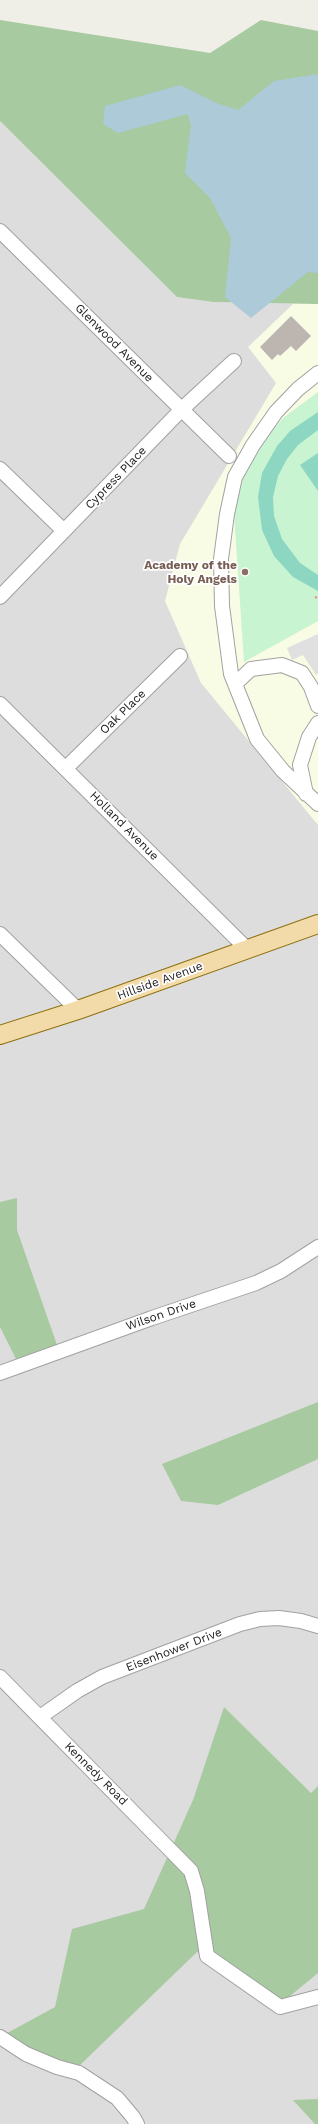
<!DOCTYPE html>
<html>
<head>
<meta charset="utf-8">
<style>
  body { margin:0 }
  canvas { display:block; background:#efeee7 }
</style>
</head>
<body>
<canvas width="318" height="2124"></canvas>
<script>
const ctx = document.querySelector('canvas').getContext('2d');
ctx.lineJoin = 'round';
function fill(path, color) { ctx.fillStyle = color; ctx.fill(path, 'evenodd'); }
const toPath = rows => new Path2D(rows.map(r => 'M' + r).join(''));
function trace(path, color, width, dash) { ctx.strokeStyle = color; ctx.lineWidth = width; ctx.lineCap = dash ? 'butt' : 'round'; ctx.setLineDash(dash || []); ctx.stroke(path); }
function write(font, color, halo, rows, align = 'center') {
  ctx.font = font + ' "Work Sans",sans-serif'; ctx.lineWidth = 3.5; ctx.setLineDash([]); ctx.textBaseline = 'middle'; ctx.strokeStyle = halo; ctx.fillStyle = color; for (const [text, x, y, turn = 0] of rows) {
    ctx.save(); ctx.translate(x, y); ctx.rotate((+turn || 0) * Math.PI / 180); ctx.textAlign = isNaN(turn) ? turn : align; if (halo) ctx.strokeText(text, 0, 0); ctx.fillText(text, 0, 0); ctx.restore();
  }
}
fill(toPath([
  [0,121,177,297,213,302,318,304,318,2124,0,2124]
]), '#dedddd');
fill(toPath([
  [294,303,318,304,318,825,201,683,165,601,180,544,276,383,248,347]
]), '#f9fce4');
fill(toPath([
  [0,20,210,53,261,20,318,31,318,304,213,302,177,297,0,121],
  [17,1198,17,1230,57,1345,16,1359,0,1327,0,1202],
  [318,1402,318,1459,218,1505,181,1501,162,1464],
  [224,1707,311,1793,318,1786,318,1973,284,2001,197,1952,78,2067,0,2037,55,2007,72,1929,144,1909,193,1800],
  [318,2099,318,2124,315,2124,293,2100]
]), '#a8caa0');
fill(toPath([
  [318,392,318,621,244,662,234,514,244,475,259,446,283,418]
]), '#c9f4d1');
fill(toPath([
  [318,412,318,430,298,445,287,459,278,476,273,497,274,516,282,539,300,563,318,575,318,591,293,577,274,556,262,530,258,497,262,473,277,446,290,431],
  [318,453,318,491,300,465]
]), '#8dd6c2');
fill(toPath([
  [318,634,318,673,316,675,303,655,292,660,287,648]
]), '#e0e0e0');
fill(toPath([
  [318,74,318,273,308,272,251,318,225,297,231,238,210,198,185,173,191,126,188,114,118,133,103,124,105,106,180,85,219,104,238,110,274,81]
]), '#accad8');
fill(toPath([
  [291,316,311,336,296,351,291,346,280,356,278,354,272,360,260,347]
]), '#bdb6b0');
const minor = toPath([
  [0,231,229,456],
  [318,373,298,389,276,412,253,445,235,477,227,514,221,559,222,606,231,674,257,739,283,771,318,804],
  [0,469,64,531],
  [0,597,182,409,234,361],
  [235,684,251,669,282,665,302,673,311,687,318,706],
  [0,704,248,950],
  [66,768,180,656],
  [306,794,300,765,309,737,318,723],
  [0,934,78,1010],
  [0,1373,152,1318,256,1283,281,1271,318,1247],
  [0,1677,191,1871,197,1891,207,1956,280,2007,318,1997],
  [40,1717,77,1691,102,1677,240,1624,260,1619,279,1618,301,1621,318,1626],
  [0,2037,26,2054,57,2067,79,2073,117,2098,133,2117,137,2124]
]);
const major = toPath([
  [0,1035,78,1010,318,924]
]);
trace(minor, '#a1a1a1', 16);
trace(major, '#8c700f', 20);
trace(toPath([
  [315,597,318,598]
]), '#ec937b', 2.5, [2, 2]);
trace(minor, '#fff', 14);
trace(major, '#f3dba9', 18);
for (const [x, y, r, color] of [
  [245,572,4,"#8d6e63"]
]) { const dot = new Path2D(); dot.arc(x, y, r, 0, 2 * Math.PI); ctx.fillStyle = color; ctx.fill(dot); trace(dot, '#fff', 1.5); }
write('12px', '#202020', '#fff', [
  ["Glenwood Avenue",114,343,45],
  ["Cypress Place",116,478,-46],
  ["Oak Place",123,712,-44],
  ["Holland Avenue",124,826,45],
  ["Hillside Avenue",160,981,-20],
  ["Wilson Drive",161,1315,-19],
  ["Eisenhower Drive",174,1650,-21],
  ["Kennedy Road",96,1774,45]
]);
write('bold 12px', '#785e54', '#fff', [
  ["Academy of the",237,565],
  ["Holy Angels",237,579]
], 'right');
</script>
</body>
</html>
